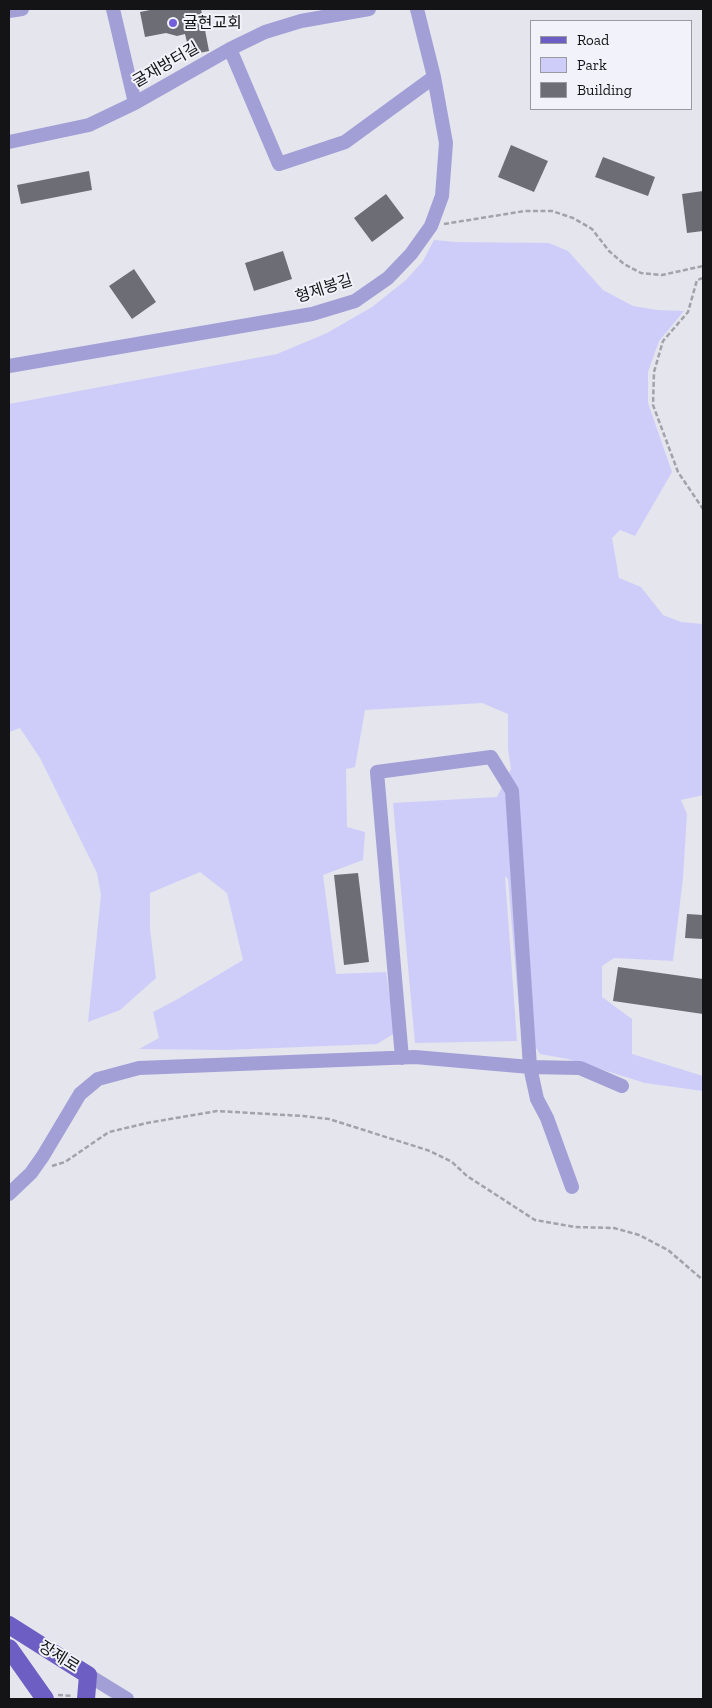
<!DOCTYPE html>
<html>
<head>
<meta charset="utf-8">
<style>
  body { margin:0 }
  #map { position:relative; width:712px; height:1708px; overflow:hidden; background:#e5e5ee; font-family:"Zilla Slab",serif }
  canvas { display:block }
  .frame { position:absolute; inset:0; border:10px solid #141416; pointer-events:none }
  .legend { position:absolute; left:530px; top:20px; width:162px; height:90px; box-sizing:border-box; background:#f2f2fb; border:1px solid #99999f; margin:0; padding:6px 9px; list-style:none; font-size:15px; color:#141416 }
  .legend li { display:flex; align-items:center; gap:10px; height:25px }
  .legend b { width:25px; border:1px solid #99999f }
</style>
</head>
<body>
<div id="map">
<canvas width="712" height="1708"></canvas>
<div class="frame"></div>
<ul class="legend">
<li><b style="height:6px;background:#6c5ec2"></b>Road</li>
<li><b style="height:14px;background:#cecdf9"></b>Park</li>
<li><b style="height:14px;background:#6d6d75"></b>Building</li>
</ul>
</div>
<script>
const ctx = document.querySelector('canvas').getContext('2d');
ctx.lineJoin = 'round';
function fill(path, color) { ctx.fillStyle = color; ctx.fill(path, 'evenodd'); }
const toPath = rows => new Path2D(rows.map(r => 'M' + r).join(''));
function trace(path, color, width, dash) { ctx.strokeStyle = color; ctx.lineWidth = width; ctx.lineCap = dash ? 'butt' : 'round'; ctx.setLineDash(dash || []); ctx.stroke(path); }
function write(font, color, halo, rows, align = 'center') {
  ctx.font = font + ' "Zilla Slab","Noto Sans KR",serif'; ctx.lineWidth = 4; ctx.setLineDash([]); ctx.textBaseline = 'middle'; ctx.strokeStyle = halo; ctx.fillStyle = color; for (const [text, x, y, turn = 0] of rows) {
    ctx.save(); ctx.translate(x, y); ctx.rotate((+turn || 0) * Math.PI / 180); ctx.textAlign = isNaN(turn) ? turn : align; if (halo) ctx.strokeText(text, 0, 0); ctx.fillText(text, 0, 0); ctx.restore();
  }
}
fill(toPath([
  [434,240,456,242,549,243,568,251,603,290,633,306,657,310,684,311,659,341,648,372,648,403,672,472,635,536,620,530,612,538,619,578,641,587,663,615,681,622,703,624,703,795,681,800,687,814,683,878,673,961,614,958,602,966,602,997,632,1019,632,1054,703,1076,703,1091,645,1083,568,1059,540,1054,520,1024,508,879,505,876,517,1041,415,1043,393,803,497,797,511,769,508,749,508,714,482,703,365,710,355,767,346,769,347,827,365,832,363,860,323,875,336,974,386,972,395,1033,377,1044,225,1050,139,1049,159,1038,153,1012,176,1000,243,960,227,893,200,872,150,893,150,929,156,978,120,1010,88,1022,101,895,97,873,40,758,20,728,9,732,9,404,277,354,327,333,372,307,406,280,423,261]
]), '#cecdf9');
fill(toPath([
  [155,9,201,9,209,51,190,55,185,34,177,36,166,33,145,37,140,12],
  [511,145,548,161,534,192,498,177],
  [603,157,655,177,648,196,595,177],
  [89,171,92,190,21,204,17,185],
  [703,191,703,231,687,233,682,194],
  [386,194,404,218,372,242,354,218],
  [283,251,292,279,254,291,245,263],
  [134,269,156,302,132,319,109,286],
  [358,873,369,962,344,965,334,875],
  [687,914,703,915,703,939,685,938],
  [618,967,703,979,703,1014,613,1001]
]), '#6d6d75');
trace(toPath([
  [444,224,525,211,552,211,573,218,592,229,609,251,624,264,641,273,662,275,703,266],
  [703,278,697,280,688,312,663,341,654,372,653,405,678,472,703,509],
  [52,1166,65,1162,109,1132,147,1123,217,1111,303,1116,329,1119,430,1151,452,1162,467,1176,535,1220,575,1227,614,1228,639,1235,668,1250,703,1280],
  [58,1695,73,1696]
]), '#a2a2a8', 2.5, [5, 2.5]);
trace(toPath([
  [113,9,135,103],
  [9,11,22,9],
  [230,49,279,164,345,142,434,77],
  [9,142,89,125,135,103,230,49,265,32,301,21,369,9],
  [9,366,312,314,355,301,388,278,411,254,431,226,442,196,446,143,434,77,417,9],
  [402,1058,377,772,491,757,512,791,530,1067,537,1099,547,1118,572,1187],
  [9,1194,31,1173,43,1156,80,1094,98,1079,139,1068,415,1057,530,1067,580,1068,622,1086],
  [88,1675,127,1699]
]), '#a19fd6', 14);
trace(toPath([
  [9,1625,88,1675,86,1699],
  [9,1648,45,1699]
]), '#6c5ec2', 18);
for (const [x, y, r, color] of [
  [173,23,5,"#735fda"]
]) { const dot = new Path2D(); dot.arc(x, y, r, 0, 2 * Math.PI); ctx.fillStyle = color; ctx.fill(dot); trace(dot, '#f2f2fb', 2); }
write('16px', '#141416', '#f2f2fb', [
  ["귤현교회",183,23]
], 'left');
write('16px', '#141416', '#f2f2fb', [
  ["굴재방터길",166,65,-30],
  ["형제봉길",324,289,-18],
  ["장제로",59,1657,32]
]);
</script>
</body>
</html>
